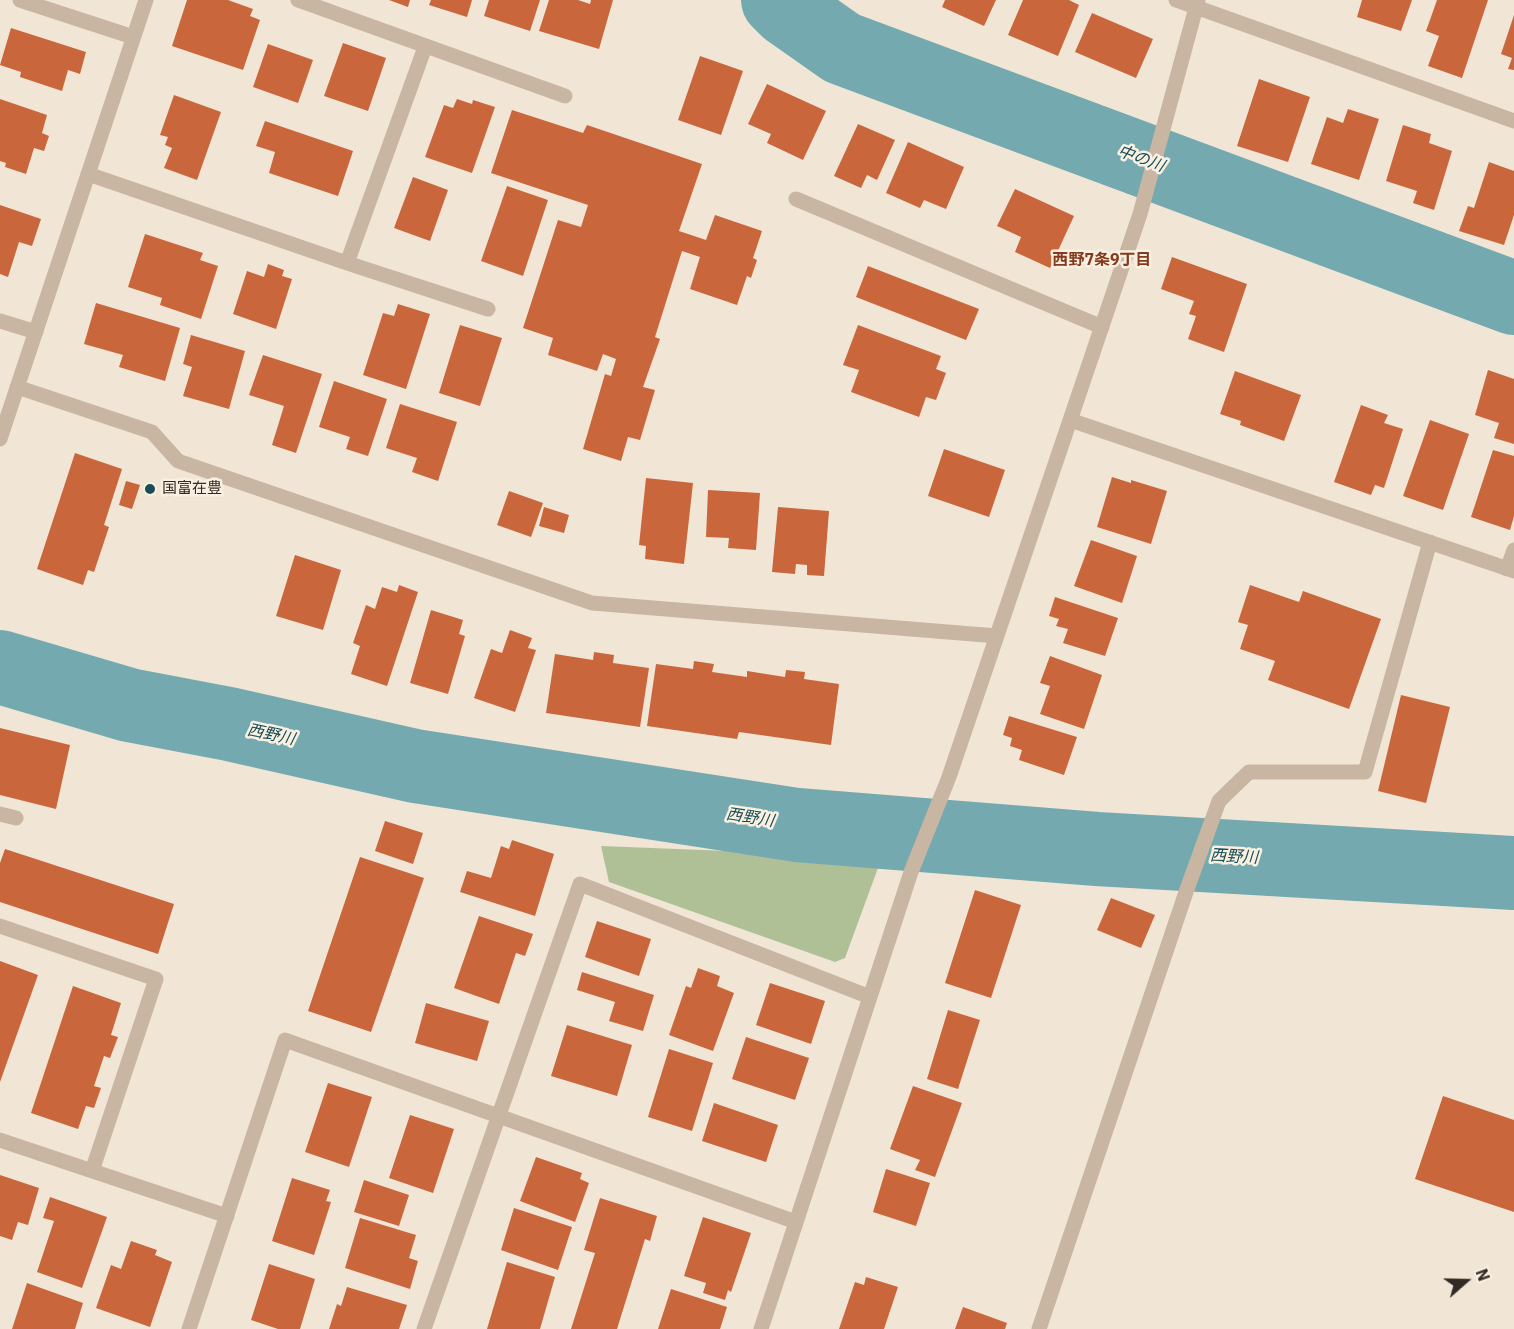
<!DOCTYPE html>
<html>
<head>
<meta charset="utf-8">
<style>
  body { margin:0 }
  #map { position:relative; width:1514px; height:1329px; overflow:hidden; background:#f1e6d6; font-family:"IBM Plex Sans",sans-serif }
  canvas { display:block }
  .north { position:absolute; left:1436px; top:1251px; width:60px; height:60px; -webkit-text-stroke:4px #f9f0e2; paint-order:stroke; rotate:70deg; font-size:16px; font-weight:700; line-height:24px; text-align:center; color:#332a25 }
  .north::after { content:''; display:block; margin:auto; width:21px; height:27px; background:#332a25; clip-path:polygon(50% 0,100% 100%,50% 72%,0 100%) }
</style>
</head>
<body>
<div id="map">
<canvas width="1514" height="1329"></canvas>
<div class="north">N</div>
</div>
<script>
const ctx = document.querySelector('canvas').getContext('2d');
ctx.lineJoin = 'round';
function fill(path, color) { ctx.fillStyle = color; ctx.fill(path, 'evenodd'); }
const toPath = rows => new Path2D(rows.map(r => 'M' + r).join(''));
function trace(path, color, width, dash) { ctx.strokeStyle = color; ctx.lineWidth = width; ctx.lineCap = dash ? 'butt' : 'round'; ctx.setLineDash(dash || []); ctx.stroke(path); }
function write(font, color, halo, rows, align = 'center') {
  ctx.font = font + ' "IBM Plex Sans","Noto Sans JP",sans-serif'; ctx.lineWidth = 5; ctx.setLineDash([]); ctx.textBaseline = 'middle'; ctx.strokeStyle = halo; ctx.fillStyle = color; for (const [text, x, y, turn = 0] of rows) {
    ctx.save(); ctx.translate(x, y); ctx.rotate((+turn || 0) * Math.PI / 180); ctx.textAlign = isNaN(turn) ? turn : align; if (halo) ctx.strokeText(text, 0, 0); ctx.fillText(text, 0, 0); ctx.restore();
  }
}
fill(toPath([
  [601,846,882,857,845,958,835,962,609,882]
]), '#b0c096');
trace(toPath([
  [778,0,788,10,842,48,1514,298],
  [0,667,129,705,229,724,415,766,797,825,1097,849,1514,873]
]), '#74a9af', 74);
fill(toPath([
  [187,0,228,0,253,9,250,16,260,20,243,70,172,46],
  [389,0,410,0,408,7],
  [431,0,472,0,467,17,429,5],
  [489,0,540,0,530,31,484,16],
  [549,0,578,0,590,4,591,0,613,0,599,49,539,31],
  [945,0,996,0,984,26,942,7],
  [1023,0,1069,0,1079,5,1058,56,1008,35],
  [1362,0,1412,0,1401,31,1357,17],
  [1437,0,1488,0,1462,78,1428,66,1439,36,1426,31],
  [1092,13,1153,39,1136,78,1075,52],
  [1514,15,1514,70,1508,69,1512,58,1501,54],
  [11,28,86,52,80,74,68,70,62,91,20,77,21,72,0,65],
  [343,43,386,58,368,111,324,96],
  [268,44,313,60,298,103,253,87],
  [700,56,743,71,721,135,678,120],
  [1259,79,1310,97,1288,162,1237,146],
  [767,84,826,111,803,160,767,143,771,134,748,124],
  [174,95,221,112,197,180,164,168,172,148,165,145,168,137,160,135],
  [0,99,47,115,42,133,49,136,44,151,34,148,26,174,5,167,6,163,0,161],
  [457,99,472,104,473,100,495,107,472,173,425,157,444,105,453,108],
  [1348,109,1379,119,1359,180,1311,164,1327,117,1343,123],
  [512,110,583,133,587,125,702,164,679,231,706,240,715,215,762,231,753,258,757,260,751,278,747,276,737,305,690,289,700,257,682,251,655,337,660,339,643,387,655,390,640,440,628,437,621,461,583,449,605,374,611,376,616,359,603,354,597,371,548,355,553,338,523,328,558,220,581,227,588,205,491,173],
  [265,121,353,151,338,196,269,173,275,152,256,146],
  [858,124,895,140,877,180,867,175,861,188,834,176],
  [1403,125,1431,134,1429,143,1452,151,1434,210,1413,203,1417,191,1386,181],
  [908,142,964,167,946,209,924,200,920,208,886,193],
  [1489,162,1514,171,1514,215,1504,245,1459,231,1468,206,1474,208],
  [413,177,448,190,430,241,394,228],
  [507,186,548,200,523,276,481,261],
  [1015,189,1074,216,1050,268,1015,252,1021,237,997,226],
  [0,205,41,219,32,246,19,242,8,277,0,274],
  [145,234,203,253,200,260,218,266,201,319,160,305,162,298,128,287],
  [1172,257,1247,284,1224,352,1188,339,1196,316,1189,314,1194,301,1161,289],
  [268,264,284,270,282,276,292,279,276,329,233,314,247,271,264,277],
  [868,266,979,309,966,340,856,297],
  [96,303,180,328,165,381,119,367,123,355,84,344],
  [398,304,430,314,406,389,363,375,383,313,394,316],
  [460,325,502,338,480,406,439,393],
  [858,325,941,356,936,369,946,373,936,400,926,397,919,417,851,392,859,370,843,365],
  [191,335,245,351,229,409,183,396,192,367,183,364],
  [263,355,322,374,296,453,272,445,284,406,249,395],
  [1488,370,1514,379,1514,444,1494,438,1499,423,1475,415],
  [1235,371,1301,395,1284,441,1240,425,1241,421,1220,414],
  [334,381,387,399,368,456,346,449,350,437,319,427],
  [400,404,457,422,438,481,412,472,417,458,386,448],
  [1361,405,1388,415,1384,423,1403,429,1384,488,1375,485,1371,495,1334,482],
  [1430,420,1469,434,1443,510,1403,496],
  [944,449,1005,470,989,517,928,496],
  [1493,450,1514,456,1514,516,1510,530,1471,517],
  [75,453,122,469,104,525,109,527,94,572,88,570,83,585,37,569],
  [1112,477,1131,483,1131,480,1167,491,1151,544,1097,527],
  [646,478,693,483,684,564,645,559,646,546,639,545],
  [126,481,140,485,132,509,119,505],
  [708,490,760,493,756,550,728,548,729,538,706,537],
  [509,491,543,503,531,537,497,525],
  [544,507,569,515,564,533,539,526],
  [778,507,829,511,824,576,807,575,807,565,796,564,795,574,772,572],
  [1091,540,1137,556,1122,603,1074,586],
  [295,555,341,570,323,630,276,616],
  [399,585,418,592,387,686,351,674,360,646,353,643,366,605,375,609,382,587,397,592],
  [1250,585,1299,602,1303,591,1381,619,1349,709,1268,680,1275,661,1240,649,1248,625,1238,622],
  [1055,597,1118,618,1105,656,1063,643,1068,629,1056,626,1059,619,1049,616],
  [431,610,463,620,459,634,465,636,448,694,410,683],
  [510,630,532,638,528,648,536,650,515,712,474,698,491,649,502,653],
  [594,652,614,655,613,663,649,668,640,727,546,713,555,654,593,660],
  [1050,656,1102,675,1084,729,1040,714,1050,686,1040,683],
  [694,661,714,664,712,672,747,677,747,671,785,677,786,670,805,672,804,679,839,684,831,745,739,732,737,739,647,726,656,664,693,669],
  [1401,695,1450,707,1426,803,1378,791],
  [1009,716,1077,737,1064,775,1019,760,1022,750,1010,746,1012,738,1003,735],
  [0,728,70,745,56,809,0,795],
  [385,821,423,833,413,864,375,851],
  [512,840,554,854,535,916,460,892,467,871,491,878,501,846,509,849],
  [5,849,174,904,158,954,0,902,0,863],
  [360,857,424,878,371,1032,308,1011],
  [975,890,1021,905,991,998,945,983],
  [1111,898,1155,915,1141,948,1097,930],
  [479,916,533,934,525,956,516,953,499,1004,454,988],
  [597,921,651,939,639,976,585,957],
  [0,961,38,975,0,1082],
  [698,968,720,976,717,986,734,993,713,1051,669,1035,686,986,691,988],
  [582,972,654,995,643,1031,609,1021,615,1002,577,990],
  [770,983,825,1001,811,1044,756,1025],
  [73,986,121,1003,111,1035,118,1037,110,1058,104,1056,94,1086,101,1088,94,1108,86,1106,78,1129,31,1113],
  [426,1003,489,1021,477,1061,415,1043],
  [948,1010,980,1020,958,1089,927,1079],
  [567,1025,632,1045,617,1096,551,1076],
  [746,1037,809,1058,795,1100,732,1079],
  [669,1049,713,1063,692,1131,648,1117],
  [328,1083,372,1097,349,1167,305,1152],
  [913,1086,962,1103,935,1177,915,1170,920,1160,890,1149],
  [1443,1096,1514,1120,1514,1212,1415,1179],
  [714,1103,778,1125,766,1162,702,1141],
  [410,1115,454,1129,433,1193,389,1178],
  [536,1157,582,1173,580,1179,589,1183,575,1222,520,1201],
  [886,1169,930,1183,916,1226,873,1212],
  [0,1175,39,1188,28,1225,18,1222,12,1240,0,1236],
  [292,1178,330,1190,326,1201,331,1202,314,1255,272,1241],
  [364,1180,409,1195,399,1226,354,1212],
  [50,1197,107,1217,82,1288,37,1272,54,1221,43,1218],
  [600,1198,657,1216,650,1241,645,1239,617,1329,571,1329,595,1253,584,1250],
  [514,1208,572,1227,558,1270,501,1250],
  [703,1217,751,1233,731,1292,728,1290,725,1300,703,1293,706,1283,684,1276],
  [360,1218,416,1235,409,1258,418,1261,410,1289,345,1268],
  [131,1241,157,1250,155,1255,172,1262,150,1327,96,1308,111,1265,121,1269],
  [507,1262,555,1277,540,1329,487,1329],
  [269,1264,315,1279,300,1329,278,1329,251,1320],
  [866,1277,898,1287,884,1329,839,1329,855,1282,864,1285],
  [27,1283,83,1303,75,1329,12,1329],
  [347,1287,407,1305,399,1329,329,1329,337,1304,341,1306],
  [671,1289,727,1307,720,1329,658,1329],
  [963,1307,1007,1323,1005,1329,955,1329]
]), '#ca663b');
trace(toPath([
  [20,0,133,37],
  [298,0,565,96],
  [1176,0,1514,121],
  [88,174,347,263,488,309],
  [796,199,1102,327],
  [347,263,425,47],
  [0,321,36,332],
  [17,387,152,432,178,461,592,603,997,636],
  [1070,420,1514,571],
  [0,439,146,0],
  [1507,569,1514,550],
  [0,814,16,818],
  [0,926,156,979,92,1171],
  [0,1140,227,1216],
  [189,1329,285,1040,796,1222],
  [424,1329,580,884,870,997],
  [761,1329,911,872,949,777,1140,214,1198,0],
  [1039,1329,1186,892,1219,801,1249,772,1365,772,1430,542]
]), '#c9b6a2', 15);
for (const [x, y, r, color] of [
  [150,489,6,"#194e56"]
]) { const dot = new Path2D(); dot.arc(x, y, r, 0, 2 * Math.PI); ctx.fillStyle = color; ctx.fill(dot); trace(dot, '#f9f0e2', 2); }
write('15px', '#332a25', '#f9f0e2', [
  ["国富在豊",162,489]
], 'left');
write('italic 16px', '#194e56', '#f9f0e2', [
  ["中の川",1141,159,20],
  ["西野川",271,735,12],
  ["西野川",750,818,9],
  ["西野川",1234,857,3]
]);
write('bold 16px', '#853a1c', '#f9f0e2', [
  ["西野7条9丁目",1102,260]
]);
</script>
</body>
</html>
